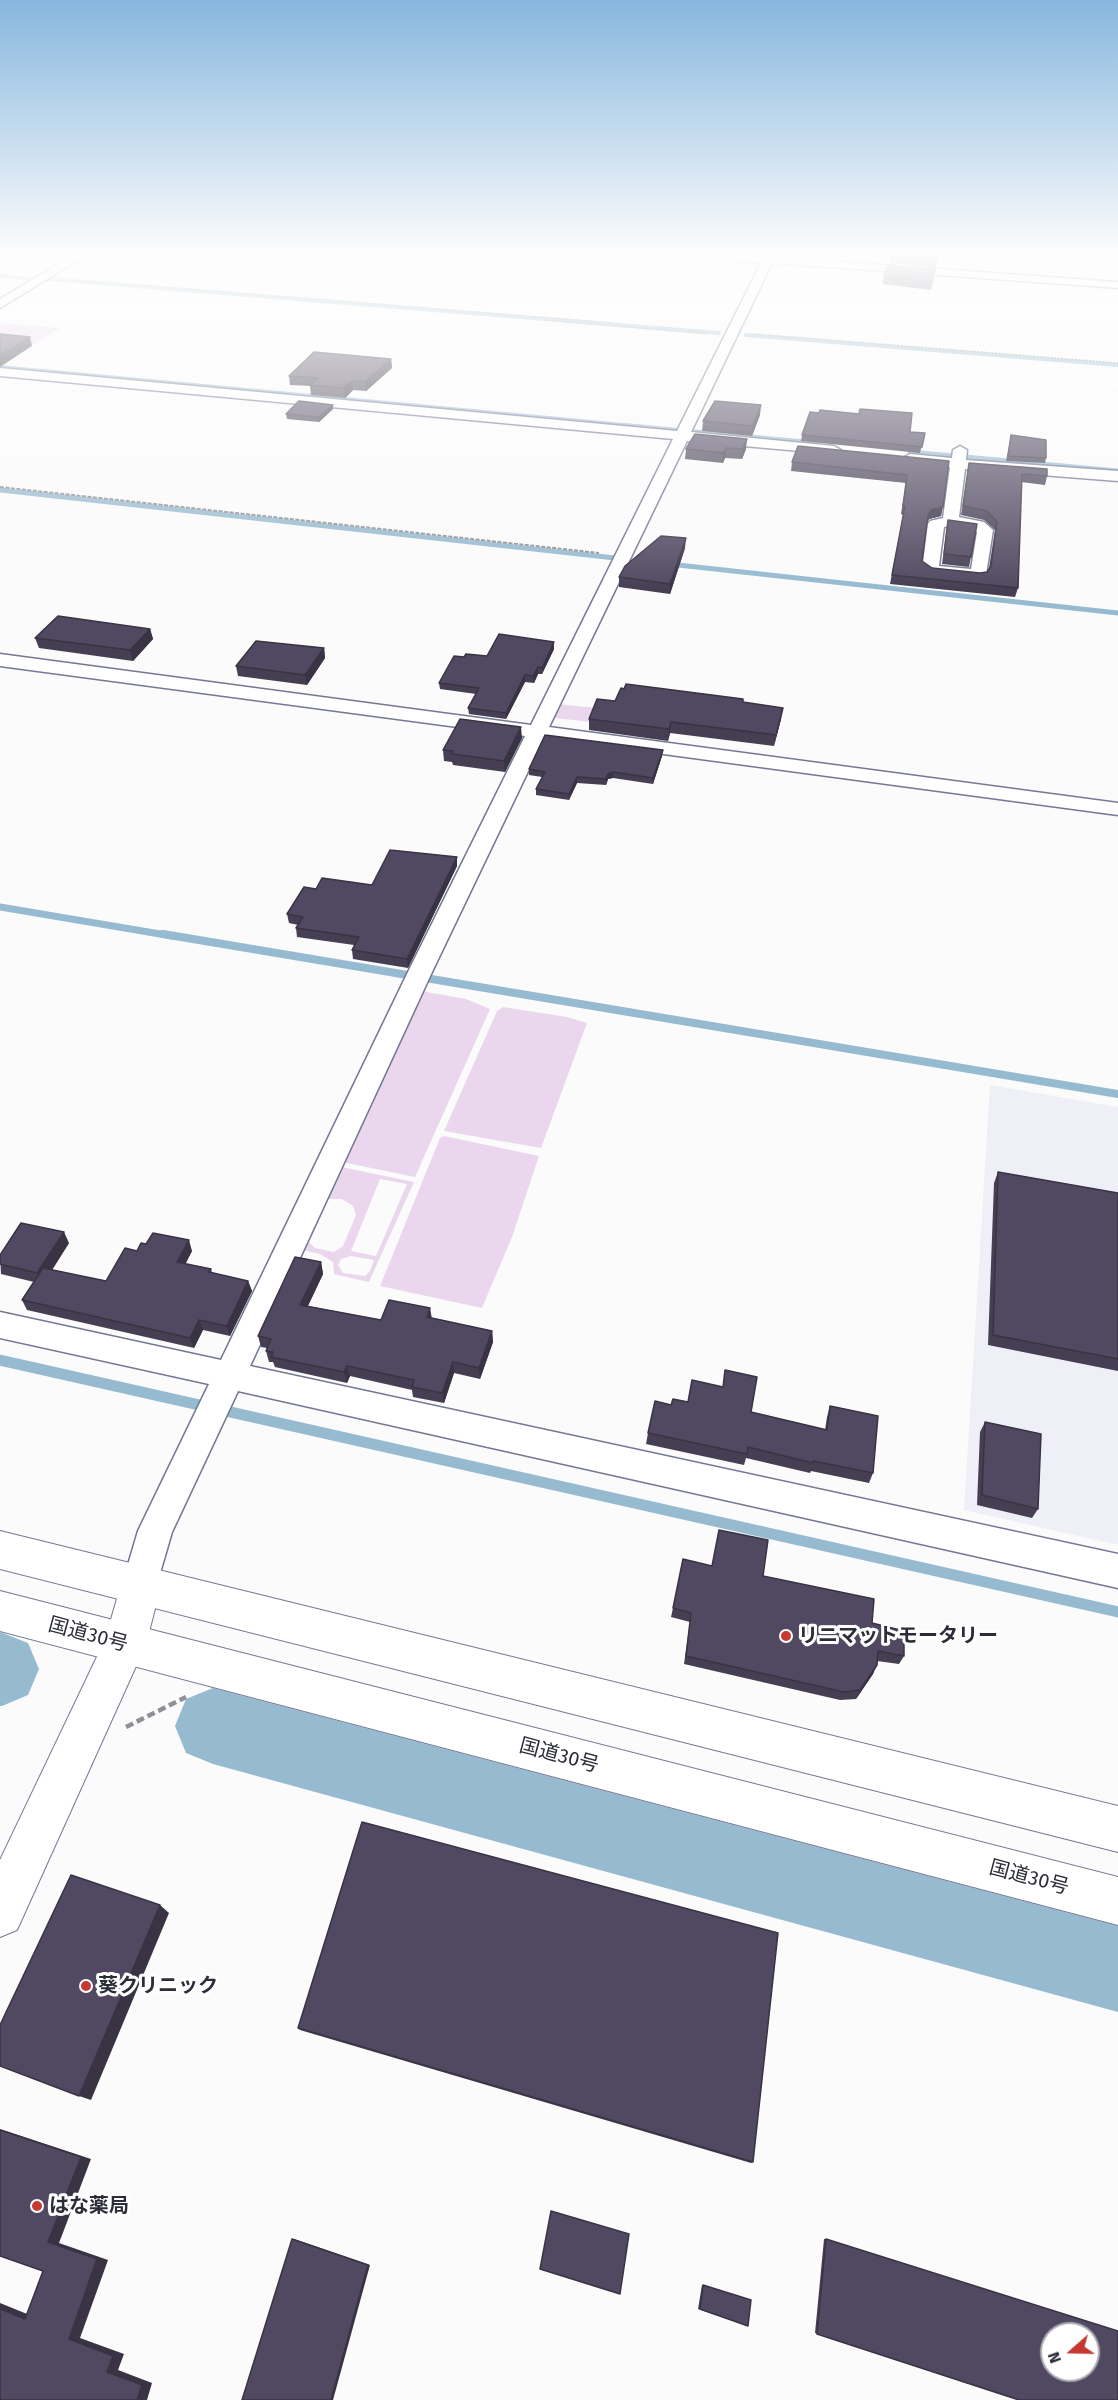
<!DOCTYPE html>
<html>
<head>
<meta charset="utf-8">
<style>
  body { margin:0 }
  #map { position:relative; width:1118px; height:2400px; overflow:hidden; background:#fbfbfb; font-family:"Fira Sans",sans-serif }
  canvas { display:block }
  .north { position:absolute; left:1040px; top:2322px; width:60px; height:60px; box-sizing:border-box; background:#fff; border:2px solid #aaabaf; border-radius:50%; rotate:250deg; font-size:16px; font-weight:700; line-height:24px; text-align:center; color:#2b2d38 }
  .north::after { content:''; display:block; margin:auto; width:21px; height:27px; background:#c63832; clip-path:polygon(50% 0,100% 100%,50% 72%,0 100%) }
</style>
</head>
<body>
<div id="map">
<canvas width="1118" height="2400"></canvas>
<div class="north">N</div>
</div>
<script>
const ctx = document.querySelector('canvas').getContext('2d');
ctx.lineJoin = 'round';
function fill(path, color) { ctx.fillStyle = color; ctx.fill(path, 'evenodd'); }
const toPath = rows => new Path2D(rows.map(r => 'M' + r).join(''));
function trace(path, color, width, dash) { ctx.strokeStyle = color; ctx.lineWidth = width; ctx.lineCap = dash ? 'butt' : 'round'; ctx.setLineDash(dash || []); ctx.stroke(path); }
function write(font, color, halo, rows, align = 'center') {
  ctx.font = font + ' "Fira Sans","Noto Sans JP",sans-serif'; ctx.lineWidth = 6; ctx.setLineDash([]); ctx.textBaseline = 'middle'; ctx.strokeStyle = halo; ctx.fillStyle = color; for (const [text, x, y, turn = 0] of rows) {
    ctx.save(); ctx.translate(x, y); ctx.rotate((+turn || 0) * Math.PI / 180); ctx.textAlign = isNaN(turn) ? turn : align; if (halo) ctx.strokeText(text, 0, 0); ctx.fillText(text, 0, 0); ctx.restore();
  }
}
fill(toPath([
  [990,1085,1118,1107,1118,1545,964,1510]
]), '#eff0f7');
fill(toPath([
  [0,323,60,328,34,345,13,343,0,348],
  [557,704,597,708,591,722,555,718,552,715],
  [421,991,466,999,490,1009,415,1177,342,1162],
  [503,1007,567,1017,587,1023,541,1148,444,1131,497,1011],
  [444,1136,539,1156,512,1237,482,1308,380,1286,440,1138],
  [337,1166,414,1182,369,1282,334,1274,333,1262,320,1254,297,1249],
  [380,1179,407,1184,376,1256,351,1251],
  [326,1199,342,1199,353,1206,356,1215,343,1246,334,1252,315,1248,308,1241],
  [351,1256,374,1260,370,1271,365,1276,343,1273,338,1265,341,1259]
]), '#ead7ed');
trace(toPath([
  [662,254,698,257],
  [0,276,37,279],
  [48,279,719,333],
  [746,335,1118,365],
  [0,367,645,427]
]), '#96bad0', 4);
trace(toPath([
  [629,426,816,443],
  [910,452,1118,471],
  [0,490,615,558],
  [669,564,1118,613]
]), '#96bad0', 5);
trace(toPath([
  [0,907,172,936]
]), '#96bad0', 7);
trace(toPath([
  [163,934,1118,1094]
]), '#96bad0', 8);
trace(toPath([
  [0,1360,1118,1612]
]), '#96bad0', 11);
fill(toPath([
  [0,1632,28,1643,39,1669,28,1695,2,1706,0,1706,0,1632],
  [213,1688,1118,1926,1118,2012,213,1764,186,1753,175,1726,186,1699,213,1688]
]), '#96bad0');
const minor = toPath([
  [75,254,88,254,0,308,0,299,75,254],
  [684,254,776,254,775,257,1118,282,1118,288,772,263,691,432,834,446,841,450,834,454,687,441,549,727,1118,803,1118,815,544,738,432,972,250,1366,1118,1554,1118,1588,238,1391,172,1532,153,1597,140,1602,127,1597,122,1585,138,1531,209,1384,0,1338,0,1312,221,1360,408,972,525,736,0,666,0,654,531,725,673,439,0,376,0,368,677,431,761,263,689,257,684,254],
  [960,446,967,450,966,460,1118,471,1118,481,965,469,959,517,984,522,993,530,986,575,984,579,978,580,924,574,922,570,928,524,930,521,943,518,950,467,910,462,903,458,910,454,952,458,953,450,960,446],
  [951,526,977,532,971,569,939,566,944,527,951,526]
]);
const tertiary = toPath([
  [140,1565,155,1571,161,1585,146,1644,17,1930,0,1937,0,1860,105,1640,125,1571,140,1565]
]);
const trunk = toPath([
  [0,1531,1118,1806,1118,1852,0,1569,0,1531],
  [0,1591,1118,1877,1118,1925,0,1631,0,1591]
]);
trace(minor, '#747892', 3);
trace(tertiary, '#747892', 2);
trace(trunk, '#747892', 2);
trace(toPath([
  [0,274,10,275],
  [77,280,614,323],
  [545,320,709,334],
  [754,334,1118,363]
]), '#8f9096', 1.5, [2, 1.5]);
trace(toPath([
  [0,487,599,553]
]), '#8f9096', 2, [4, 1.5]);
trace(toPath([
  [126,1727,186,1697]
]), '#8f9096', 4.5, [8, 4]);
fill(minor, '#fff');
fill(tertiary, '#fff');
fill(trunk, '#fff');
fill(toPath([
  [891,254,939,255,936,267,890,263],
  [935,269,931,290,883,284,884,276],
  [391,359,392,368,366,391,353,390,345,398,311,395,310,386,290,385,289,376],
  [333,409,319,422,287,419,286,414],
  [760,415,752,436,702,431,703,421],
  [910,432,925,433,920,453,801,441,802,435],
  [695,434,746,449,742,459,725,458,723,463,685,459,686,449],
  [1010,440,1046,458,1045,463,1006,461],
  [949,461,941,516,929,519,927,523,922,561,932,568,980,573,987,572,989,568,995,530,984,520,961,515,969,463,1047,476,1045,485,1021,482,1018,588,1015,597,890,584,903,515,901,514,906,483,791,471,792,462],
  [948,520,971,557,969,567,942,564],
  [685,548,670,594,619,587,619,577],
  [150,629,153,639,133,661,39,648,35,638],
  [324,648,325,658,307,685,238,676,236,666],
  [554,649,542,674,538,674,534,683,525,682,506,719,469,714,468,708,476,694,440,689,439,683,464,657,487,656],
  [743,702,781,719,774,746,670,733,668,741,589,730,589,719],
  [522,738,505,772,453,765,452,762,444,761,443,750],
  [662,756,653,784,613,778,608,779,606,785,577,783,569,800,536,795,536,789,542,777,529,775,529,769],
  [457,866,408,968,353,959,352,950,354,945,297,937,296,928,298,925,289,923,287,914,316,889,372,885],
  [998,1172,1118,1193,1118,1371,988,1345,994,1183],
  [69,1243,52,1270,106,1281,137,1251,192,1251,185,1264,211,1269,212,1273,248,1281,252,1291,230,1336,203,1330,194,1348,27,1310,22,1300,34,1282,1,1274,0,1255],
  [321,1262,323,1274,308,1306,381,1320,432,1318,492,1331,493,1342,480,1379,454,1373,444,1403,413,1397,412,1390,350,1376,347,1383,275,1367,273,1362,269,1362,266,1351,267,1348,261,1347,258,1336],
  [671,1405,751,1412,825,1430,827,1417,830,1406,873,1473,869,1483,811,1471,810,1473,746,1458,744,1465,646,1444,648,1433],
  [985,1422,1038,1509,1032,1518,977,1505,980,1432],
  [763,1576,872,1623,904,1656,899,1664,877,1661,873,1674,856,1699,840,1700,684,1664,690,1622,671,1617,673,1608],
  [298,2028,753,2162,751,2163,300,2030],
  [824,2239,826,2239,1018,2400,815,2333],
  [702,2285,703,2285,748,2326,698,2309]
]), '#463f53');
fill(toPath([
  [30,337,32,346,0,367,0,355],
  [391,359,392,368,366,391,365,382],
  [352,381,353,390,345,398,344,388],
  [333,405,333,409,319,422,318,417],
  [761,405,760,415,752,436,753,426],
  [747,439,746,449,742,459,743,449],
  [726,448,725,458,723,463,723,453],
  [943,507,941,516,929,519,926,524,928,515,931,510],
  [686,538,685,548,670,594,670,584],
  [150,629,153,639,133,661,130,650],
  [554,642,554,649,542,674,542,668],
  [324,648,325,658,307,685,305,675],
  [538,667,538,674,534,683,533,676],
  [525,675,525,682,506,719,506,713],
  [783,708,781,719,774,746,776,735],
  [671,722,670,733,668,741,669,729],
  [521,727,522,738,505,772,504,761],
  [663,750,662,756,653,784,653,778],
  [613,772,613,778,608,779,606,785,606,779,608,774],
  [577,777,577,783,569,800,569,794],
  [457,857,457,866,408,968,407,959],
  [64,1232,69,1243,43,1284,37,1273],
  [189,1240,192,1251,181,1273,177,1262],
  [321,1262,323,1274,303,1316,300,1305],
  [248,1281,252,1291,230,1336,227,1326],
  [430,1308,432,1319,427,1317],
  [199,1320,203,1330,194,1348,190,1338],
  [492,1331,493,1342,480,1379,479,1368],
  [453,1362,454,1373,444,1403,442,1393],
  [347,1366,350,1376,347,1383,344,1372],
  [877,1665,873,1674,856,1699,860,1690],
  [160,1905,169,1913,91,2100,79,2096],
  [0,2129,91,2159,59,2243,108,2260,80,2338,124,2354,118,2370,152,2383,147,2400,137,2400,107,2372,69,2339,48,2242],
  [294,2239,370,2265,333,2400,331,2400],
  [0,2303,37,2318,25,2319,0,2309]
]), '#393344');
const building = toPath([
  [891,254,926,254,939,255,938,259,891,255,891,254],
  [888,266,935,269,932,282,884,276,888,266],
  [0,334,30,337,0,355,0,334],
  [314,352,391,359,365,382,352,381,344,388,310,385,318,378,289,376,314,352],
  [299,401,333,405,318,417,286,414,299,401],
  [715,401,761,405,753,426,703,421,715,401],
  [860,409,912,413,910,432,925,433,922,447,802,435,810,412,819,413,820,410,859,414,860,409],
  [695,434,747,439,743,449,726,448,723,453,686,449,695,434],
  [1011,435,1046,440,1046,458,1008,456,1011,435],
  [798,446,949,461,943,507,931,510,928,515,922,561,932,568,980,573,987,572,991,566,997,522,987,511,963,506,969,463,1047,469,1047,476,1022,474,1018,588,892,575,905,506,903,506,907,475,792,462,798,446],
  [948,520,977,524,971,557,944,554,948,520],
  [661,536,686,538,670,584,619,577,625,566,661,536],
  [58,616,150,629,130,650,35,638,58,616],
  [499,634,554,642,542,668,538,667,533,676,525,675,506,713,468,708,479,688,439,683,454,656,464,657,466,654,487,656,499,634],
  [256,641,324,648,305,675,236,666,256,641],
  [626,684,743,699,743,702,783,708,776,735,671,722,669,729,589,719,597,699,615,701,621,688,624,689,626,684],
  [460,719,521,727,504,761,452,754,453,751,443,750,460,719],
  [545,735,663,750,653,778,613,772,608,774,606,779,577,777,569,794,536,789,545,772,529,769,545,735],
  [390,850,457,857,407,959,352,950,359,937,296,928,303,917,287,914,304,887,316,889,322,878,372,885,390,850],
  [998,1172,1118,1193,1118,1359,993,1335,998,1172],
  [21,1223,64,1232,37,1273,0,1264,0,1255,21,1223],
  [153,1233,189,1240,177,1262,211,1269,209,1272,248,1281,227,1326,199,1320,190,1338,22,1300,43,1268,106,1281,125,1248,137,1251,141,1243,146,1244,153,1233],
  [295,1257,321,1262,300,1305,381,1320,389,1300,430,1308,427,1317,492,1331,479,1368,453,1362,442,1393,412,1387,414,1380,347,1366,344,1372,271,1357,273,1352,266,1351,271,1339,258,1336,295,1257],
  [725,1370,757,1377,751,1412,827,1430,830,1406,878,1416,873,1473,813,1461,813,1463,748,1447,747,1454,648,1433,655,1401,671,1405,673,1399,688,1402,692,1380,723,1387,725,1370],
  [985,1422,1041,1434,1038,1509,982,1495,985,1422],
  [719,1530,768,1540,763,1576,874,1599,872,1623,904,1631,904,1656,878,1651,877,1665,860,1690,844,1692,686,1656,691,1613,673,1608,683,1559,712,1566,719,1530],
  [362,1822,778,1933,753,2162,298,2028,362,1822],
  [71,1875,160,1905,79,2096,0,2066,0,2025,71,1875],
  [0,2130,81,2157,48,2242,97,2259,69,2339,113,2356,107,2372,142,2385,137,2400,0,2400,0,2309,25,2319,43,2271,0,2256,0,2130],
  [551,2211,629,2234,620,2294,540,2269,551,2211],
  [292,2239,368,2265,331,2400,242,2400,292,2239],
  [826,2239,1118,2331,1118,2400,1019,2400,817,2334,826,2239],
  [1052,2334,1088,2334,1088,2370,1052,2370,1052,2334],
  [703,2285,751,2300,748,2326,700,2309,703,2285]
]);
fill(building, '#514961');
trace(building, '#393344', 1.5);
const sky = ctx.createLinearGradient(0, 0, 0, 590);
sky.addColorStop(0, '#87b6de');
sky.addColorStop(0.43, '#fdfdfd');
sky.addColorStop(1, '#fdfdfd00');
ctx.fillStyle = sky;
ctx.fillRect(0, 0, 1118, 590);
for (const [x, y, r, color] of [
  [786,1636,6,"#c63832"],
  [86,1986,6,"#c63832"],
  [37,2206,6,"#c63832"]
]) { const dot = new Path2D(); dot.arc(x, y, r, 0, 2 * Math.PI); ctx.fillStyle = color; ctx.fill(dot); trace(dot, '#fff', 2); }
write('20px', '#2b2d38', '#fff', [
  ["国道30号",88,1635,15],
  ["国道30号",559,1756,15],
  ["国道30号",1029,1878,15]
]);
write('bold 20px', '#2b2d38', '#fff', [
  ["リニマットモータリー",798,1636],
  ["葵クリニック",98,1986],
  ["はな薬局",49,2206]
], 'left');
</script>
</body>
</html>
